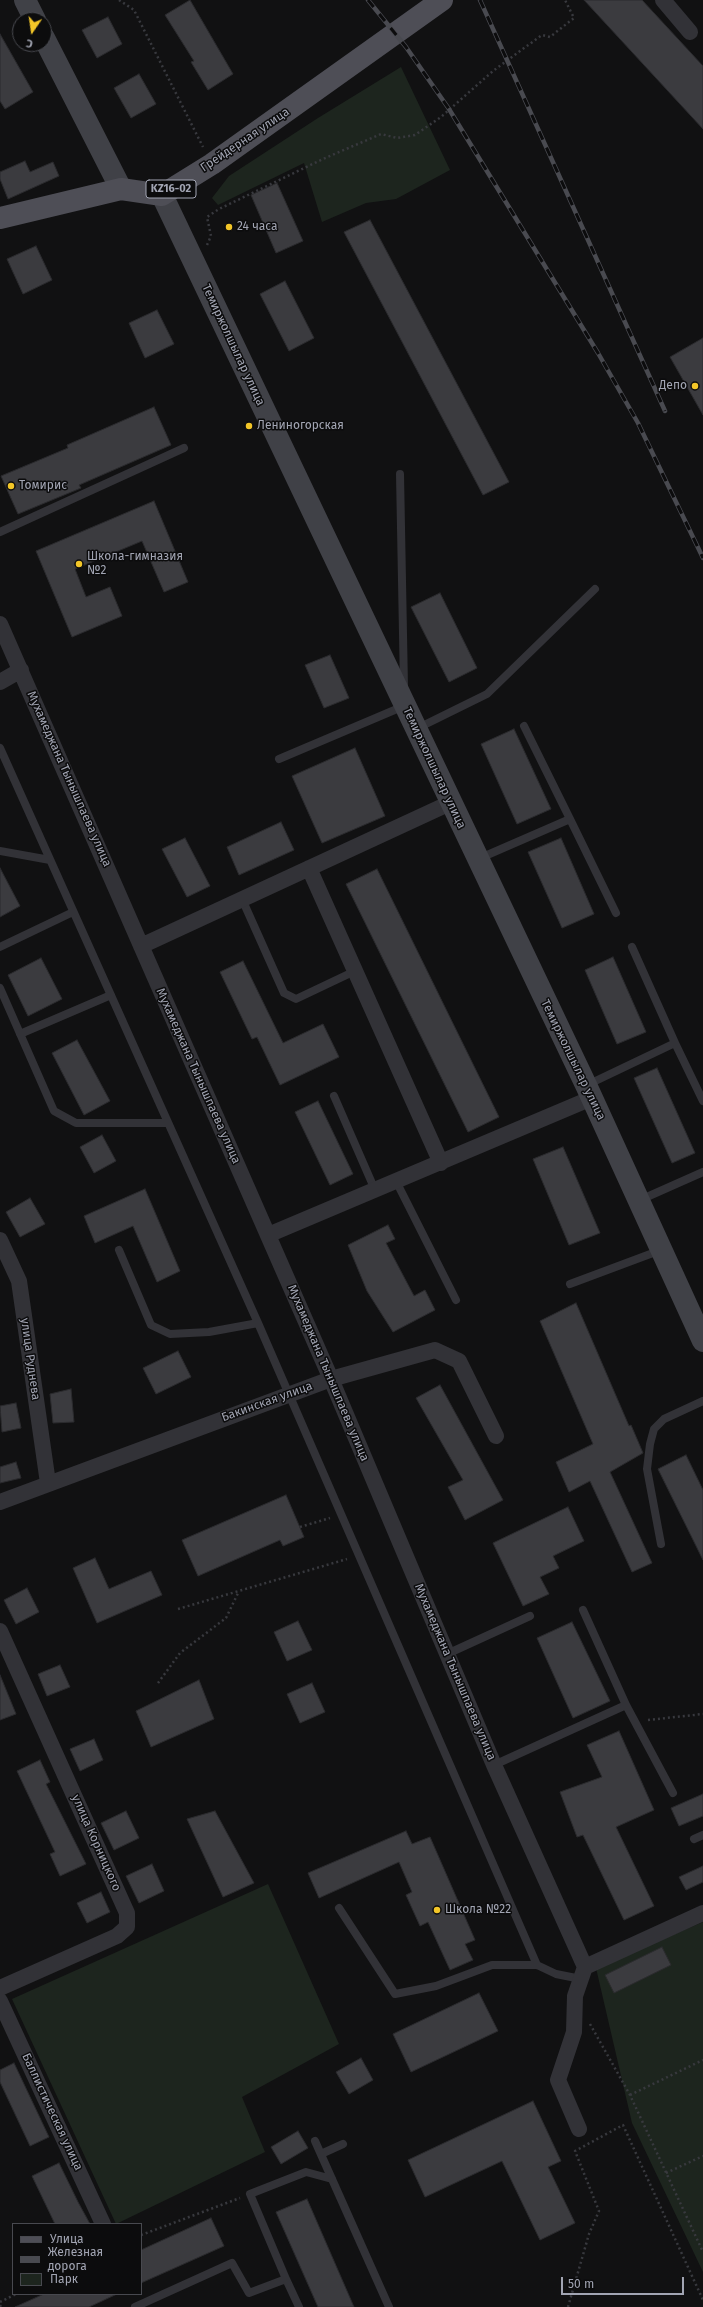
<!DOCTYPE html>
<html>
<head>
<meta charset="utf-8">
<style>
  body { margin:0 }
  #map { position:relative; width:703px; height:2307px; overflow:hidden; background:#111112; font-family:"Fira Sans",sans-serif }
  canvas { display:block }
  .legend { position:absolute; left:12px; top:2223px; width:130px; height:72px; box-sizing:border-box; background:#0c0c0d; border:1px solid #48494f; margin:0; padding:5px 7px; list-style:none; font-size:12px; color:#a2a5b3 }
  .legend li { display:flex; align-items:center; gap:8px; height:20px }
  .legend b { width:20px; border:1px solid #48494f }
  .north { position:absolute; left:12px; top:12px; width:40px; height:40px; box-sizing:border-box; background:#0c0c0d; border:1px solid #48494f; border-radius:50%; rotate:193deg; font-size:11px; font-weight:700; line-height:16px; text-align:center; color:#a2a5b3 }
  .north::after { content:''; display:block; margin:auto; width:14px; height:18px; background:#f3c628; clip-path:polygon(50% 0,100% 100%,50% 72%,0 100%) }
  .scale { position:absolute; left:561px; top:2277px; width:123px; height:18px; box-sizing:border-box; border:2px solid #a2a5b3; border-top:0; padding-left:5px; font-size:12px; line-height:14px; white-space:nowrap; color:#a2a5b3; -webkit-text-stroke:3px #0c0c0d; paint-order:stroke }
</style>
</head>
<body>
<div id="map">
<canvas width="703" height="2307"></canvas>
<ul class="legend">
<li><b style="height:5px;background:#4e4e56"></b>Улица</li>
<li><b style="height:5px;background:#494a50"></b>Железная дорога</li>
<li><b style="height:11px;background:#1d251e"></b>Парк</li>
</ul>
<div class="north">С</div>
<div class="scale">50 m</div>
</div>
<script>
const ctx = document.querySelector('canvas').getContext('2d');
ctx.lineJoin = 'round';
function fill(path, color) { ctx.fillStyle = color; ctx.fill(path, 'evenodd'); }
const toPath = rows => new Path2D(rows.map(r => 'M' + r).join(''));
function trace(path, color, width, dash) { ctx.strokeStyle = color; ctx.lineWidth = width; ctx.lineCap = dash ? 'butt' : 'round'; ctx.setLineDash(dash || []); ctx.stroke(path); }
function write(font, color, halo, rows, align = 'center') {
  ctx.font = font + ' "Fira Sans",sans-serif'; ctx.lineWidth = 3; ctx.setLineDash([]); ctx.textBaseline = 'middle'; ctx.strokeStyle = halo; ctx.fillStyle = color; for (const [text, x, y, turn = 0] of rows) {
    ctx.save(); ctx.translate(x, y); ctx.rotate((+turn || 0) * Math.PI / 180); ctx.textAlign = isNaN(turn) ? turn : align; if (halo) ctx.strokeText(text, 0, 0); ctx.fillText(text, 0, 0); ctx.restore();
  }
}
fill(toPath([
  [401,67,450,170,396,199,366,203,322,222,304,163,218,205,212,198,229,176,318,118],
  [268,1884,339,2044,242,2097,265,2152,116,2224,12,1999],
  [703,1922,703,2272,632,2123,596,1968]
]), '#1d251e');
const building = toPath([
  [190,0,233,74,208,90,191,62,194,61,165,15,190,0],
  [584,0,642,0,703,66,703,129,584,0],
  [108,17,122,44,97,58,82,30,108,17],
  [0,34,33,92,5,109,0,101,0,34],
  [139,74,156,104,131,118,114,88,139,74],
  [25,161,30,172,53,162,59,176,8,199,0,179,0,172,25,161],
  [277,183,303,241,276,253,251,195,277,183],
  [370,220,509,482,483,495,344,232,370,220],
  [36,246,52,280,23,294,7,259,36,246],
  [285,281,314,338,289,351,260,294,285,281],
  [157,310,174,344,145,358,129,323,157,310],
  [703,338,703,415,670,357,703,338],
  [154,407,171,445,79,485,81,488,18,514,1,476,68,448,67,445,154,407],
  [154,501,188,582,164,592,142,541,75,569,86,597,110,587,122,616,72,637,36,551,154,501],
  [440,593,477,668,449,682,411,607,440,593],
  [330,655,349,698,324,708,305,665,330,655],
  [514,729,551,809,517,824,481,744,514,729],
  [355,748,385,816,322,843,292,776,355,748],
  [281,822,294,850,239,875,227,847,281,822],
  [185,838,210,886,187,897,162,849,185,838],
  [561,838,594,914,562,928,528,852,561,838],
  [0,868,20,906,0,917,0,868],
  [377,869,499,1117,468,1132,346,884,377,869],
  [613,957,646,1032,617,1044,585,970,613,957],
  [41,958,62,999,28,1016,8,975,41,958],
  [243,961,283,1043,323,1024,339,1057,280,1085,257,1037,252,1039,220,972,243,961],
  [77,1040,110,1101,84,1115,52,1053,77,1040],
  [657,1068,695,1153,672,1163,634,1078,657,1068],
  [318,1101,353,1174,330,1185,295,1112,318,1101],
  [102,1135,116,1161,94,1173,80,1147,102,1135],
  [563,1147,600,1233,569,1245,533,1159,563,1147],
  [145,1189,180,1271,157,1282,133,1226,95,1243,84,1216,145,1189],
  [30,1198,45,1224,20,1237,6,1212,30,1198],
  [388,1225,395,1239,386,1243,414,1296,425,1290,435,1310,393,1332,367,1291,348,1245,388,1225],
  [576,1303,629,1426,631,1425,643,1453,610,1472,652,1563,632,1572,590,1481,569,1492,556,1462,593,1444,540,1321,576,1303],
  [178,1351,191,1377,156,1394,143,1368,178,1351],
  [440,1385,503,1500,465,1520,448,1487,463,1480,416,1398,440,1385],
  [71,1389,74,1422,53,1423,50,1394,71,1389],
  [16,1403,21,1428,2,1432,0,1406,16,1403],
  [686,1455,703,1490,703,1560,658,1469,686,1455],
  [16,1462,21,1478,0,1483,0,1467,16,1462],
  [286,1495,304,1537,283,1546,280,1540,198,1576,182,1540,286,1495],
  [568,1507,584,1541,553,1556,559,1568,540,1577,549,1594,523,1606,493,1543,568,1507],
  [95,1558,109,1589,151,1571,162,1595,97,1623,73,1568,95,1558],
  [27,1588,39,1612,16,1624,4,1600,27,1588],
  [298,1621,312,1650,287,1661,274,1632,298,1621],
  [572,1622,610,1701,573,1718,537,1638,572,1622],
  [60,1665,70,1687,47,1696,38,1674,60,1665],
  [0,1675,16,1714,0,1720,0,1675],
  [199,1680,214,1719,151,1747,136,1711,199,1680],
  [312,1683,325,1712,300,1723,287,1694,312,1683],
  [619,1731,654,1810,616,1827,654,1906,624,1920,583,1835,577,1837,560,1792,602,1777,587,1745,619,1731],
  [94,1739,103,1760,80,1771,70,1749,94,1739],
  [40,1760,50,1782,46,1784,86,1864,60,1876,50,1854,55,1852,17,1771,40,1760],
  [703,1794,703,1816,679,1826,671,1808,703,1794],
  [126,1811,139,1838,114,1850,101,1823,126,1811],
  [215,1811,254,1883,223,1897,187,1819,215,1811],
  [406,1831,412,1844,430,1837,475,1940,465,1944,473,1960,450,1970,428,1922,420,1926,406,1895,412,1892,399,1862,319,1898,308,1873,406,1831],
  [152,1864,164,1891,139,1903,126,1876,152,1864],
  [703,1866,703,1882,686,1890,679,1877,703,1866],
  [101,1892,110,1912,87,1923,77,1903,101,1892],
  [662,1947,671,1965,614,1993,605,1975,662,1947],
  [479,1993,498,2031,411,2072,393,2034,479,1993],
  [361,2058,373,2080,349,2094,336,2072,361,2058],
  [14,2063,49,2137,30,2146,0,2082,0,2070,14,2063],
  [533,2101,561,2161,548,2167,575,2223,540,2240,502,2161,425,2197,408,2160,533,2101],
  [298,2131,308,2148,281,2164,271,2147,298,2131],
  [59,2163,78,2202,90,2224,55,2224,32,2176,59,2163],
  [307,2199,354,2307,318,2307,276,2212,307,2199],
  [211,2218,224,2246,141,2283,141,2250,211,2218],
  [44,2294,117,2294,89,2307,15,2307,44,2294]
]);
fill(building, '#3b3b3f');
trace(building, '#2b2b2e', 1);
trace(toPath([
  [119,0,134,10,203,147],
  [207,245,211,236,207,217,219,209,323,159,381,134,397,138,415,135,441,117,493,71,520,51,542,35,550,37,574,18,565,0],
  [300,1527,330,1518],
  [178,1609,347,1559],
  [158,1683,180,1653,226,1618,239,1591],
  [648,1720,703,1714],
  [590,2024,630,2095,703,2252],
  [630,2095,703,2060],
  [666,2173,703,2156],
  [141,2235,240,2198],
  [0,2302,16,2294],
  [0,2305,1,2307],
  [568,2307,589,2234,599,2211,575,2151,623,2125,703,2300]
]), '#38393e', 2.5, [2, 3]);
trace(toPath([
  [400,474,404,687],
  [0,532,184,448],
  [524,726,570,819],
  [418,728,487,694,595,589],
  [0,748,258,1323,537,1965],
  [279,759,404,706],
  [0,851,50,860],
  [478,859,570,819,616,913],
  [242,899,284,993,296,999,355,971],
  [0,947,73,912],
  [0,988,54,1111,76,1123,168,1123],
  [20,1034,111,995],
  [675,1043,703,1101],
  [587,1085,675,1043,632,947],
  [334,1096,375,1190],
  [396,1181,456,1300],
  [640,1200,703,1172],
  [119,1250,151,1325,170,1334,209,1332,258,1323],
  [570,1284,661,1250],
  [661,1544,647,1469,650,1444,654,1429,664,1419,703,1401],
  [583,1610,626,1705],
  [447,1654,530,1616],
  [494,1765,626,1705,673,1793],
  [694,1839,703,1835],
  [339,1908,395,1994,436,1986,492,1965,537,1965,556,1974,581,1979],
  [315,2141,389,2307],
  [321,2154,343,2144],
  [286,2279,299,2307],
  [135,2307,232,2263,249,2293,286,2279,250,2194,306,2172,332,2179]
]), '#323237', 8);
trace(toPath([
  [663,0,690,32],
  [0,624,331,1379,494,1765,585,1967,575,1996,574,2032,558,2080,579,2129],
  [0,682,21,670],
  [309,868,441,1163],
  [141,946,450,803],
  [268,1235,592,1098],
  [0,1240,19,1281,48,1483],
  [0,1502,331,1379,435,1350,459,1361,496,1436],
  [0,1631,127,1913,127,1927,117,1936,0,1988],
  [585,1967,703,1913],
  [0,2001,103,2224]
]), '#323237', 16);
trace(toPath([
  [25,0,35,20],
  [44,38,121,189],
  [162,195,586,1085,703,1341]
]), '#404147', 22);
trace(toPath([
  [0,218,121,189,162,195,212,164,442,0]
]), '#4e4e56', 22);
const rail = toPath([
  [368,0,406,47,449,109,598,353,638,423,703,558],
  [480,0,665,411]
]);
trace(rail, '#494a50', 4.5);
trace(rail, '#0c0c0d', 3, [9]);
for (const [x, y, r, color] of [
  [229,227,4,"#f3c628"],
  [695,386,4,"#f3c628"],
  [249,426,4,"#f3c628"],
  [11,486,4,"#f3c628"],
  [79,564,4,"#f3c628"],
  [437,1910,4,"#f3c628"]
]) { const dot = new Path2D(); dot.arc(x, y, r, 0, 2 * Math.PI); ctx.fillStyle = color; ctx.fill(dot); trace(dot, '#0c0c0d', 1.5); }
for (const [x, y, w] of [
  [171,189,50]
]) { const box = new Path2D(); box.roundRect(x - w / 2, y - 9, w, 18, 3); ctx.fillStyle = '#0c0c0d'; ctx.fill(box); trace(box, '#a2a5b3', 1); }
write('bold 11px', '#a2a5b3', null, [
  ["KZ16-02",171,189]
]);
write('12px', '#a2a5b3', '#0c0c0d', [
  ["Грейдерная улица",245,140,-34],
  ["Темиржолшылар улица",233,345,65],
  ["Темиржолшылар улица",434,768,65],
  ["Мухамеджана Тынышпаева улица",69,779,66],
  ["Темиржолшылар улица",573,1060,64],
  ["Мухамеджана Тынышпаева улица",198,1076,66],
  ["улица Руднева",30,1359,82],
  ["Мухамеджана Тынышпаева улица",328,1373,67],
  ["Бакинская улица",267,1402,-20],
  ["Мухамеджана Тынышпаева улица",455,1672,67],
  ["улица Корницкого",96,1843,66],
  ["Баллистическая улица",52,2112,65]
]);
write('12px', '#a2a5b3', '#0c0c0d', [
  ["24 часа",237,227],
  ["Депо",687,386,"right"],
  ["Лениногорская",257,426],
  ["Томирис",19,486],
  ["Школа-гимназия",87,557],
  ["№2",87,571],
  ["Школа №22",445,1910]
], 'left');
</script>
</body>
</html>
